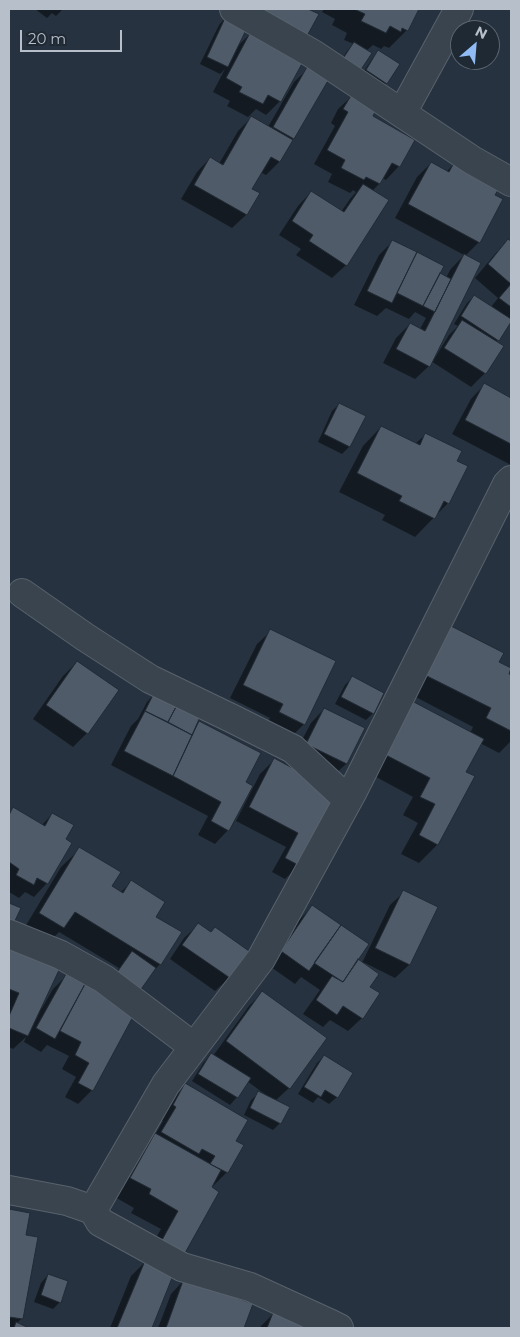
<!DOCTYPE html>
<html>
<head>
<meta charset="utf-8">
<style>
  body { margin:0 }
  #map { position:relative; width:520px; height:1337px; overflow:hidden; background:#26323f; font-family:Montserrat,sans-serif }
  canvas { display:block }
  .frame { position:absolute; inset:0; border:10px solid #b7bfca; pointer-events:none }
  .north { position:absolute; left:450px; top:20px; width:50px; height:50px; box-sizing:border-box; background:#1f2934; border:1px solid #5c6570; border-radius:50%; rotate:27deg; font-size:14px; font-weight:700; line-height:20px; text-align:center; color:#b7bfca }
  .north::after { content:''; display:block; margin:auto; width:18px; height:22px; background:#91bbf4; clip-path:polygon(50% 0,100% 100%,50% 72%,0 100%) }
  .scale { position:absolute; left:20px; top:30px; width:102px; height:22px; box-sizing:border-box; border:2px solid #b7bfca; border-top:0; padding-left:6px; font-size:15px; line-height:18px; white-space:nowrap; color:#b7bfca; -webkit-text-stroke:4px #1f2934; paint-order:stroke }
</style>
</head>
<body>
<div id="map">
<canvas width="520" height="1337"></canvas>
<div class="frame"></div>
<div class="north">N</div>
<div class="scale">20 m</div>
</div>
<script>
const ctx = document.querySelector('canvas').getContext('2d');
ctx.lineJoin = 'round';
function fill(path, color) { ctx.fillStyle = color; ctx.fill(path, 'evenodd'); }
const toPath = rows => new Path2D(rows.map(r => 'M' + r).join(''));
function trace(path, color, width, dash) { ctx.strokeStyle = color; ctx.lineWidth = width; ctx.lineCap = dash ? 'butt' : 'round'; ctx.setLineDash(dash || []); ctx.stroke(path); }
fill(toPath([
  [35,9,63,9,56,16,52,13,47,18],
  [324,9,418,9,407,30,389,48,384,46,381,49,373,45,366,51,336,68,347,51,354,44,344,40,347,33,332,25,335,19,322,12],
  [226,17,236,48,252,32,280,101,266,115,256,109,248,117,227,106,230,101,213,92,225,69,220,74,200,64,219,25],
  [379,52,386,83,379,90,360,77,372,59],
  [308,69,293,138,279,162,266,175,260,172,250,189,258,194,246,215,232,228,181,199,197,172,210,158,219,164,238,131,251,118,268,127,294,82],
  [352,96,371,117,399,166,386,180,382,178,379,184,372,191,346,265,332,278,296,255,301,249,279,235,298,206,311,192,341,212,350,199,356,192,353,190,350,193,328,182,332,174,314,164,335,126,331,123,338,109],
  [456,162,494,196,479,242,465,256,434,355,436,356,449,335,458,326,454,324,467,303,474,296,491,307,498,298,475,278,495,254,508,241,511,243,511,320,495,343,502,347,485,373,471,387,431,361,429,366,415,379,383,363,396,338,410,324,420,329,426,318,415,312,409,319,386,308,377,316,354,305,379,255,393,241,442,266,439,274,446,278,450,270,464,255,395,218,417,177,431,163,446,172],
  [484,385,511,399,511,465,452,434,471,399],
  [339,404,349,447,342,454,318,442,332,411],
  [381,427,415,444,426,434,455,461,448,503,415,537,382,520,385,515,339,492,363,446],
  [271,631,304,724,290,738,266,726,270,718,230,698,257,644],
  [432,646,498,663,507,675,511,677,511,741,499,753,480,743,465,772,474,777,437,845,419,863,401,854,418,823,403,815,413,797,367,772,394,721,470,733,473,727,408,693],
  [77,662,87,733,73,747,33,719,63,676],
  [352,678,373,713,366,720,335,704,345,685],
  [154,694,195,727,199,722,244,783,228,830,215,844,198,835,208,816,111,765,131,726,138,719,147,702],
  [324,709,363,729,346,764,332,777,293,757,311,723],
  [274,760,308,778,299,865,285,879,272,872,286,847,236,821,260,774],
  [14,809,42,825,52,814,64,840,47,883,34,897,25,892,19,898,9,892,9,813],
  [80,849,110,887,120,893,131,882,154,917,160,964,149,976,107,986,119,968,59,932,45,946,22,932,61,867],
  [404,892,437,908,409,965,395,978,365,963,364,964,369,987,362,1018,348,1031,330,1020,323,1027,303,1014,320,990,301,977,295,984,268,965,298,921,312,907,356,959,362,963,390,905],
  [198,925,210,933,248,952,229,978,215,991,170,959,184,938],
  [9,946,40,1007,42,1008,53,989,67,975,134,1011,92,1090,78,1104,65,1097,76,1077,62,1069,69,1056,47,1045,41,1052,24,1042,26,1037,13,1049,9,1047],
  [262,993,289,1088,275,1101,280,1123,273,1130,244,1115,251,1100,259,1093,266,1096,266,1095,247,1081,237,1097,230,1105,192,1081,204,1062,211,1055,213,1056,249,1006],
  [324,1056,337,1097,329,1104,318,1097,313,1103,298,1094,317,1063],
  [186,1085,234,1141,227,1172,213,1186,212,1185,150,1328,110,1328,131,1276,145,1262,145,1258,161,1229,131,1213,134,1208,113,1196,137,1153,155,1135,163,1121,160,1119,172,1099],
  [9,1211,29,1214,24,1236,21,1319,16,1324,26,1328,9,1328],
  [48,1275,60,1302,53,1309,34,1302,41,1283],
  [184,1280,251,1305,242,1328,158,1328,171,1294],
  [275,1312,315,1328,260,1328,261,1326]
]), '#0007');
const building = toPath([
  [264,9,308,9,319,14,307,36,262,13,264,9],
  [354,9,419,9,408,31,402,28,401,32,390,26,386,33,361,21,365,14,354,9],
  [226,16,248,26,228,67,207,57,226,16],
  [251,31,304,60,281,102,268,95,263,104,239,92,242,87,226,78,251,31],
  [354,42,372,53,360,71,342,60,354,42],
  [378,50,400,64,387,84,366,70,378,50],
  [307,67,329,79,294,139,273,127,307,67],
  [352,94,377,108,373,116,415,140,400,167,392,163,380,184,366,177,364,180,341,168,345,160,327,150,348,112,343,109,352,94],
  [251,116,293,140,280,162,271,157,252,189,260,193,247,215,194,185,210,157,223,165,251,116],
  [455,161,501,185,495,195,503,199,480,243,408,204,431,162,449,172,455,161],
  [363,184,389,200,347,266,309,241,313,235,292,221,311,191,344,212,363,184],
  [508,239,511,241,511,307,499,298,511,284,488,264,508,239],
  [392,240,417,252,392,303,367,291,392,240],
  [417,252,444,266,423,306,397,293,417,252],
  [464,254,481,263,430,367,396,349,410,323,425,331,464,254],
  [440,273,451,279,435,312,423,306,440,273],
  [474,295,511,319,511,322,499,341,461,316,474,295],
  [462,320,504,346,486,374,444,348,462,320],
  [484,383,511,398,511,444,465,420,484,383],
  [339,403,366,416,350,447,324,434,339,403],
  [381,426,420,445,425,433,462,451,457,461,468,466,449,504,444,501,435,519,399,501,402,496,357,473,381,426],
  [451,626,504,653,499,662,511,668,509,674,511,675,511,731,486,718,491,708,425,675,451,626],
  [270,629,336,661,305,725,279,712,283,704,243,685,270,629],
  [77,661,119,690,88,734,46,705,77,661],
  [352,676,384,693,374,714,341,697,352,676],
  [154,693,177,705,168,722,145,711,154,693],
  [412,701,484,739,466,772,475,776,438,845,419,835,435,804,420,797,430,778,384,754,412,701],
  [177,705,200,717,192,735,168,722,177,705],
  [324,708,365,728,347,764,306,744,324,708],
  [145,711,192,735,173,776,124,751,145,711],
  [199,721,261,753,246,782,253,786,229,831,211,821,221,802,173,776,199,721],
  [274,758,309,777,332,800,300,866,285,858,298,833,249,807,274,758],
  [13,807,45,826,52,813,74,825,66,839,72,843,48,884,37,878,34,885,16,875,19,869,9,862,9,815,13,807],
  [79,847,121,872,112,886,123,893,131,880,165,902,156,917,182,932,161,965,75,912,64,928,39,913,79,847],
  [403,890,438,907,410,965,375,948,403,890],
  [9,903,21,908,12,927,9,925,9,903],
  [312,905,341,925,309,971,281,951,312,905],
  [198,923,211,932,215,927,249,951,230,978,182,945,198,923],
  [341,925,369,944,343,982,314,963,341,925],
  [9,945,60,968,28,1036,9,1028,9,1016,19,993,9,989,9,945],
  [132,951,156,968,137,995,113,978,132,951],
  [358,959,379,974,370,987,380,993,363,1019,343,1006,337,1015,316,1000,332,976,343,982,358,959],
  [66,974,85,984,55,1039,36,1028,66,974],
  [85,984,136,1011,93,1091,78,1083,89,1063,75,1055,81,1042,60,1031,85,984],
  [262,991,327,1038,290,1089,226,1041,262,991],
  [211,1053,251,1078,238,1098,198,1074,211,1053],
  [324,1055,353,1073,338,1098,325,1090,321,1097,304,1087,324,1055],
  [185,1083,248,1120,236,1141,244,1145,228,1173,210,1164,215,1156,202,1149,199,1154,161,1132,176,1107,173,1105,185,1083],
  [258,1091,290,1107,281,1124,250,1108,258,1091],
  [155,1133,221,1170,212,1187,219,1192,185,1253,162,1240,178,1211,149,1194,151,1189,130,1178,155,1133],
  [9,1209,30,1213,26,1235,38,1237,23,1319,9,1317,9,1209],
  [145,1261,174,1273,152,1328,117,1328,145,1261],
  [48,1274,68,1281,61,1303,41,1295,48,1274],
  [184,1278,253,1304,244,1328,166,1328,184,1278],
  [274,1310,318,1328,267,1328,274,1310],
  [16,1322,29,1328,14,1328,16,1322]
]);
fill(building, '#505b6a');
trace(building, '#212b36', 1);
const street = toPath([
  [234,9,313,54,472,160,511,182],
  [402,113,459,9],
  [22,593,85,637,150,679,231,718,293,749,348,800],
  [9,934,61,955,104,979,194,1047],
  [9,1190,67,1201,93,1210,100,1222,182,1267,250,1287,331,1324,339,1328],
  [93,1210,166,1084,261,959,353,791,507,484,511,480]
]);
trace(street, '#58626d', 30);
trace(street, '#3a444f', 28);
</script>
</body>
</html>
